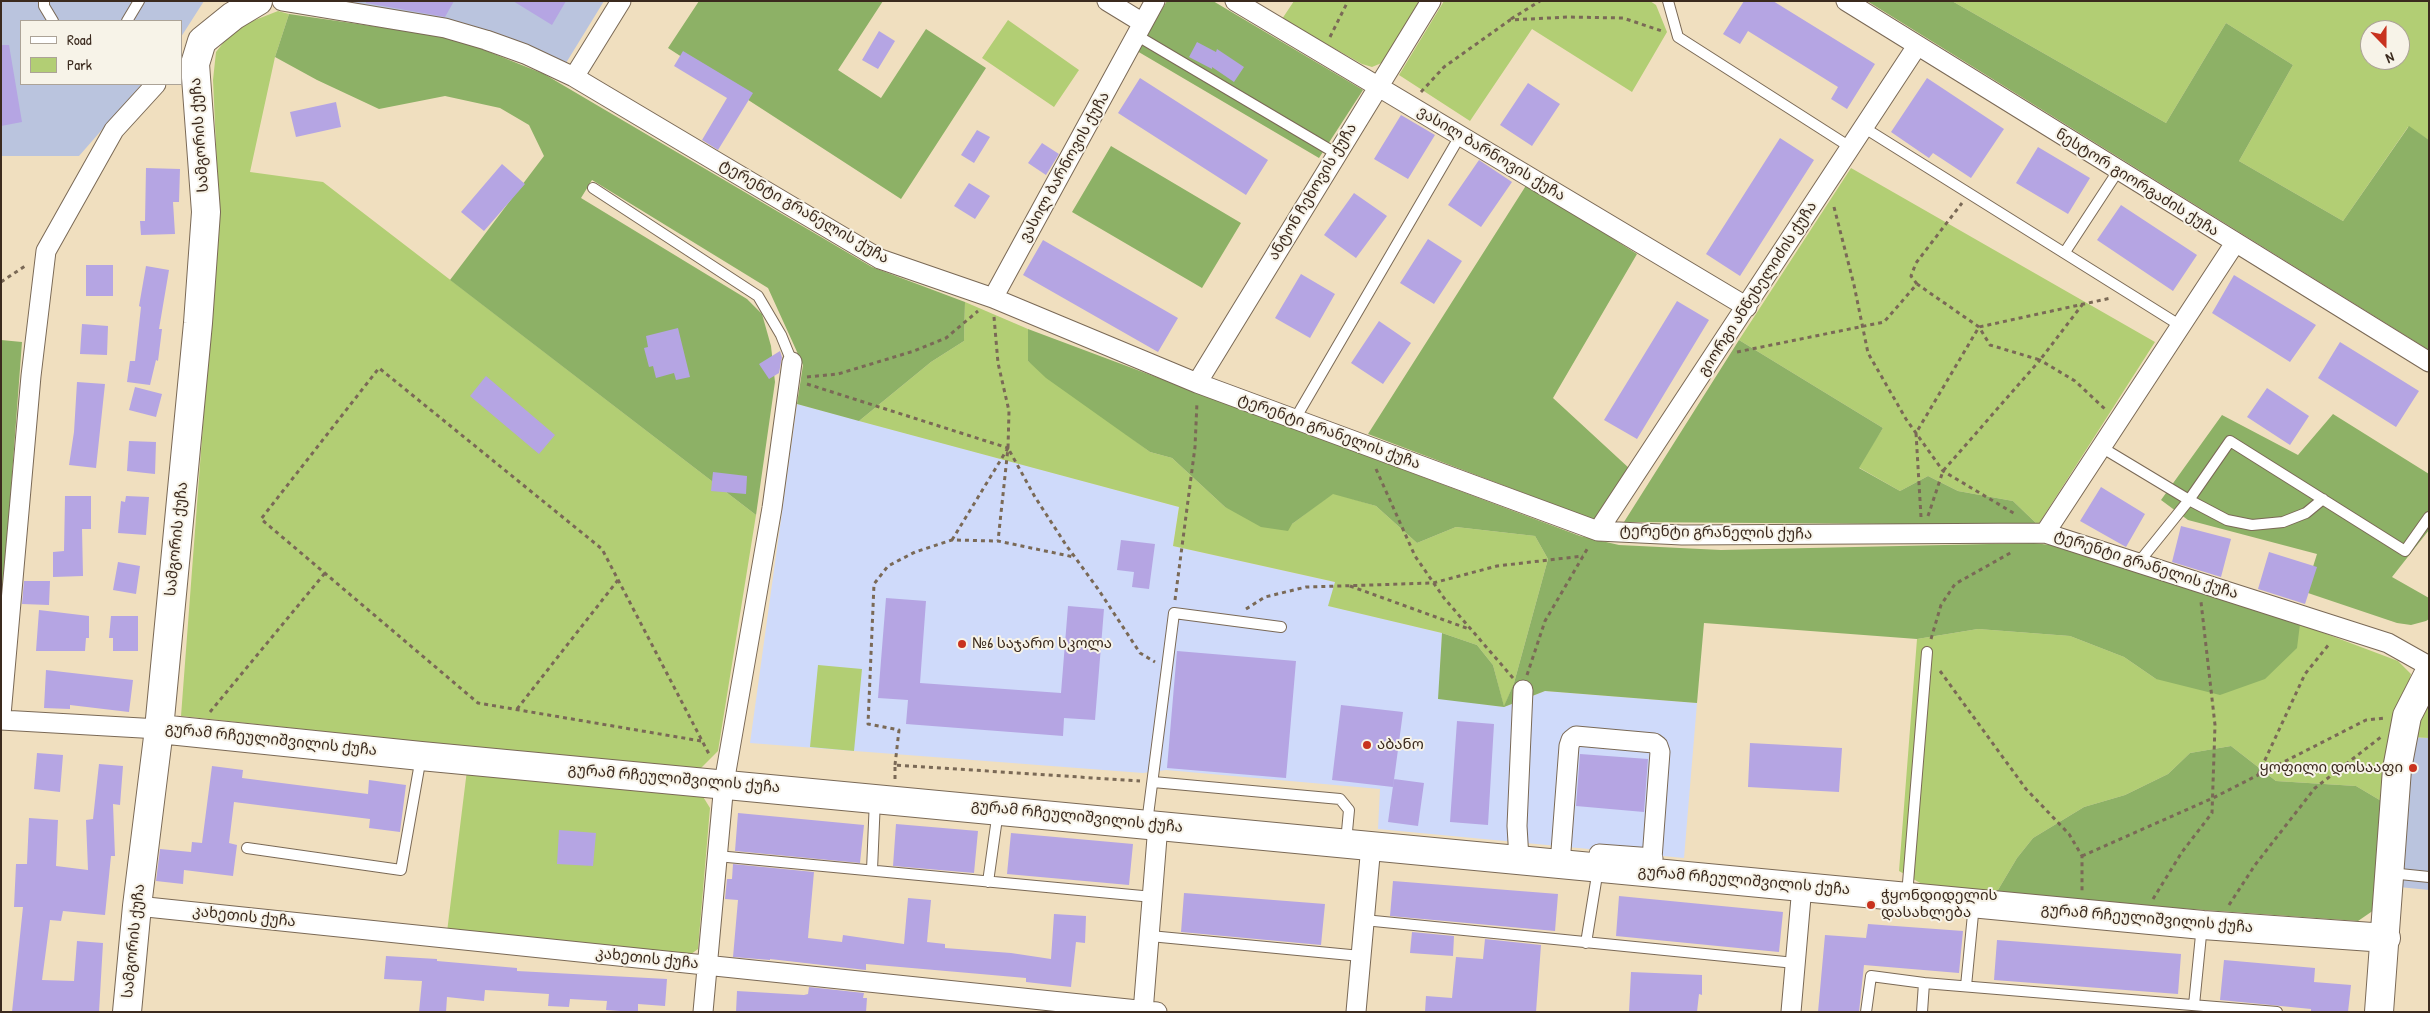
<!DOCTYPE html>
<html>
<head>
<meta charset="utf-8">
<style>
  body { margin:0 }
  #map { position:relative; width:2430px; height:1013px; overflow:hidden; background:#f0dfbf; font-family:"Patrick Hand",sans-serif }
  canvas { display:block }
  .frame { position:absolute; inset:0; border:2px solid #3b2a1e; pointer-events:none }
  .legend { position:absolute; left:20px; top:20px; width:162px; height:65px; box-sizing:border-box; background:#f7f3e8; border:1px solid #aca397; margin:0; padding:6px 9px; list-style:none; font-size:15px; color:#3b2a1e }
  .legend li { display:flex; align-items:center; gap:10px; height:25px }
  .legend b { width:25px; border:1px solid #aca397 }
  .north { position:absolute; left:2360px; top:20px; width:50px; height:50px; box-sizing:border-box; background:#f7f3e8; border:1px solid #aca397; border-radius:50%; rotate:158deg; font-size:14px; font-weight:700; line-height:20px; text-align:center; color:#3b2a1e }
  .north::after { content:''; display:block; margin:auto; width:18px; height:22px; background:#c8321e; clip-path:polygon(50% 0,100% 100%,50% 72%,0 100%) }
</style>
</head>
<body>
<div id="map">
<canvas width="2430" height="1013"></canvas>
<div class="frame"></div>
<ul class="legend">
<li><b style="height:6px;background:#fff"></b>Road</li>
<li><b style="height:14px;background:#b2ce74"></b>Park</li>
</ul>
<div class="north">N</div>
</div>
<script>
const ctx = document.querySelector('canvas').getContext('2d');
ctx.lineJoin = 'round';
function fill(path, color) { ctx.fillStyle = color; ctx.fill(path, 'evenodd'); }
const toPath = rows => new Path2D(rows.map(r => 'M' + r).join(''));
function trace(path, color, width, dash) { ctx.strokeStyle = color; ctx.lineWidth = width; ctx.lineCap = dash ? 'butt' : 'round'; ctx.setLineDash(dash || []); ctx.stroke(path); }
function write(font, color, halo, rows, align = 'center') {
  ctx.font = font + ' "Patrick Hand","Noto Sans Georgian",sans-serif'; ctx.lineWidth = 4; ctx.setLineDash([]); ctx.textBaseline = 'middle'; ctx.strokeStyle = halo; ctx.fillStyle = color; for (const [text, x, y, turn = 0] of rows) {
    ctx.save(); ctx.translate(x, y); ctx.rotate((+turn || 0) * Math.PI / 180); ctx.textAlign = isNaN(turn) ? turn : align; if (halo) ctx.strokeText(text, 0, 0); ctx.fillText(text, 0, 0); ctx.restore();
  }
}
fill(toPath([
  [797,404,1179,507,1173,546,1335,582,1329,606,1442,633,1439,698,1504,707,1545,691,1697,703,1684,858,1378,829,1380,789,1166,770,1143,773,750,743]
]), '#cfdafa');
fill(toPath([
  [1,1,204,1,181,37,181,21,21,21,21,84,142,84,79,156,1,156],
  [301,1,604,1,566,63],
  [2411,737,2429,738,2429,890,2399,887]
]), '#bac4de');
fill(toPath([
  [1294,1,1421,1,1384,62,1372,67,1362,64,1282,19],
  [1444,1,1650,1,1656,5,1667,32,1632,92,1532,29,1470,121,1399,75],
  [1952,1,2429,1,2429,140,2408,127,2343,221,2239,161,2293,65,2226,23,2166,123],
  [2370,30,2400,30,2400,60,2370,60],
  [278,11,289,14,275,57,250,172,323,182,756,515,718,751,697,772,384,741,384,738,181,716,214,279,217,168,213,80,216,52,231,33,250,22],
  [1008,20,1079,70,1054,107,982,58],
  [1851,168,2155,342,2038,525,2013,501,1958,491,1928,476,1900,491,1858,467,1883,428,1739,340],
  [965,302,1028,329,1028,361,1150,452,1172,458,1225,507,1292,524,1333,493,1376,506,1417,543,1456,527,1535,536,1548,559,1514,683,1504,707,1493,665,1477,645,1442,633,1328,606,1335,582,1173,546,1179,507,859,421,931,362,964,341],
  [2300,624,2398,661,2411,674,2383,802,2356,786,2276,781,2231,746,2190,753,2168,774,2125,795,2084,807,2033,838,2017,858,1995,895,1922,884,1899,871,1917,639,1978,629,2070,636,2124,657,2156,679],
  [818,665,862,669,854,751,810,747],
  [2429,698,2429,738,2411,737],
  [467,770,702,795,710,808,698,949,687,957,447,932]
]), '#b2ce74');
fill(toPath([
  [699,1,883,1,838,70,881,98,926,29,986,68,901,199,668,48],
  [1167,1,1213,1,1363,90,1319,158,1137,51],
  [1867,1,1952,1,2166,123,2226,23,2293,65,2239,161,2343,221,2409,126,2429,140,2429,350],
  [289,14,441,36,477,47,544,74,872,267,965,302,964,341,931,362,859,421,797,404,803,365,768,288,592,180,581,198,747,299,762,314,771,346,775,382,756,515,450,280,544,156,529,125,500,108,445,96,379,109,317,80,275,57],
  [1111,146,1241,223,1202,288,1072,212],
  [1527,184,1637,254,1553,398,1630,469,1595,520,1368,434],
  [1028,329,1580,536,1619,545,1721,550,2034,543,2058,546,2300,624,2297,648,2265,679,2220,695,2156,679,2124,657,2070,636,1978,629,1917,639,1704,623,1697,703,1545,691,1504,707,1438,699,1442,633,1477,645,1493,665,1504,706,1514,683,1548,559,1535,536,1456,527,1417,543,1376,506,1333,494,1292,524,1288,531,1261,527,1225,507,1172,458,1150,452,1046,378,1028,361],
  [1,340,22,342,1,622],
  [1739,340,1883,428,1859,468,1900,491,1928,476,1958,491,2013,501,2038,525,1624,522],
  [2333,414,2429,474,2429,530,2392,577,2429,598,2429,619,2426,621,2411,625,2397,623,2305,592,2317,554,2188,520,2161,500,2222,415,2298,455],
  [2231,746,2276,781,2356,786,2383,802,2374,910,2358,921,1995,895,2017,858,2033,838,2084,807,2125,795,2168,774,2190,753]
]), '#8db166');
fill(toPath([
  [366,1,454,1,445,17,366,3],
  [513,1,566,1,552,25],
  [1744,1,1773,1,1875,64,1847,109,1831,99,1838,87,1748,31,1740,44,1723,34],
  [879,31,895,41,878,69,862,60],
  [1197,42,1216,52,1217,49,1244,67,1234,82,1212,67,1212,69,1189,57],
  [1,45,9,45,22,122,1,126],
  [683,51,753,93,718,150,702,140,727,98,674,66],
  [1140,78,1268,160,1246,195,1118,113],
  [1927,78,2004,129,1971,178,1933,153,1929,158,1891,132],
  [1528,83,1560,104,1532,146,1500,125],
  [336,102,341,127,296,137,290,112],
  [1401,115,1435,135,1408,179,1374,159],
  [977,130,990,137,974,163,961,155],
  [1780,138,1814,160,1740,276,1706,254],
  [1042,143,1059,154,1046,175,1028,163],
  [2038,147,2090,178,2068,214,2016,183],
  [1479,160,1512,182,1481,227,1448,205],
  [502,164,525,184,484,231,461,212],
  [146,168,180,169,179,202,173,202,175,234,141,235,140,221,145,221],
  [969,183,990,196,975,219,954,206],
  [1354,193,1387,216,1356,258,1324,235],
  [2121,205,2197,255,2173,291,2097,240],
  [1428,239,1462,261,1434,304,1400,283],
  [1043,240,1178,318,1158,352,1023,275],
  [86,265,113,265,113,296,86,296],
  [146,266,169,270,159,329,162,329,158,361,156,360,150,385,127,382,130,361,135,361,141,307,139,306],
  [1301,274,1335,294,1310,338,1275,318],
  [2234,275,2316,325,2290,362,2212,313],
  [1677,301,1709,320,1637,439,1604,420],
  [1379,321,1411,343,1383,384,1351,363],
  [82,324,108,326,107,355,80,354],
  [678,328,690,377,676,380,674,373,656,378,653,366,649,367,644,348,648,347,646,336],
  [2340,342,2419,391,2396,427,2318,378],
  [780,351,782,357,779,373,769,379,759,364],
  [486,376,555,435,539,454,470,396],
  [77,382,105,384,96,468,69,465,74,432],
  [135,387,162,394,156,417,129,410],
  [2267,388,2309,416,2290,445,2247,417],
  [129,441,156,442,155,474,127,471],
  [713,472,747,476,746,494,711,491],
  [2101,487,2145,514,2126,547,2080,521],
  [65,496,91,496,91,529,82,529,83,576,53,577,53,552,64,551],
  [126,496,149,497,146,535,118,533,121,501,125,502],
  [2181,526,2231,539,2221,577,2172,562],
  [1121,540,1155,544,1149,589,1132,587,1134,572,1117,570],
  [2269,552,2317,567,2305,604,2258,589],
  [118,562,140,566,136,594,113,590],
  [24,581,50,581,49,605,22,604],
  [886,598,926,601,920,683,1061,693,1068,606,1104,609,1095,720,1064,718,1063,736,906,724,908,700,878,698],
  [39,610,89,616,89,638,86,638,85,651,36,651],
  [111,616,138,616,138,651,113,651,113,638,109,638],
  [1177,651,1296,661,1286,778,1167,768],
  [46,670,133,680,129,712,70,705,70,709,44,708],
  [1341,705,1403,712,1393,787,1332,780],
  [1457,721,1494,724,1488,825,1450,822],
  [1750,743,1842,748,1839,792,1748,787],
  [37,753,63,755,60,792,34,789],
  [1580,754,1648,759,1644,812,1576,806],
  [99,764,123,766,120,805,113,804,115,856,111,856,105,915,63,911,61,921,50,920,42,980,74,981,77,941,103,943,99,1012,12,1012,23,907,14,907,16,864,27,864,29,818,58,820,56,866,88,870,86,820,93,819],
  [212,766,243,770,242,778,368,794,369,780,406,785,400,832,369,828,370,819,234,802,229,843,237,845,233,876,184,870,183,884,156,881,160,849,191,852,192,842,202,843],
  [1394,779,1424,783,1418,826,1388,822],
  [738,813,864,825,860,863,735,851],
  [896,824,978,831,974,873,893,866],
  [559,830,596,833,593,866,557,864],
  [1011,833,1133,844,1129,885,1007,874],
  [733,864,814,872,808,938,842,942,843,935,904,944,908,898,931,900,927,942,945,944,945,948,1011,953,1051,959,1054,914,1086,916,1085,943,1076,942,1071,987,1026,982,1026,978,866,964,866,970,770,959,770,960,733,957,738,900,725,899,727,879,732,879],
  [1393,881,1558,894,1555,931,1390,916],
  [1184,893,1325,904,1321,945,1181,932],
  [1619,896,1783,912,1779,952,1616,936],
  [1868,924,1963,931,1959,973,1864,965,1859,1012,1818,1012,1825,935,1866,938],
  [1412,932,1454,936,1453,956,1410,953],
  [1485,939,1541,945,1536,1012,1425,1012,1426,996,1452,998,1456,957,1483,959],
  [1997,940,2181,954,2178,994,1994,980],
  [386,956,437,959,437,961,517,968,517,971,667,979,665,1006,638,1004,638,1012,633,1012,606,1010,607,1001,570,999,569,1007,548,1006,549,994,485,990,484,1001,447,997,446,1012,419,1012,422,981,384,979],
  [2224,960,2315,968,2314,982,2351,985,2348,1012,2311,1012,2311,1009,2220,1000],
  [1631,972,1702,975,1702,995,1699,994,1697,1012,1629,1012],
  [809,987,864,993,863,998,867,998,866,1012,736,1012,737,991,804,995,808,994]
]), '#b5a5e3');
const lane = toPath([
  [44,1,44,6,53,21],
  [1668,1,1678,37,1850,147],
  [127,21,139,1],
  [1136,35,1337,154],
  [1863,127,2181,326],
  [593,188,758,296,781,335,792,362],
  [2065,252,2118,171],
  [1295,419,1460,136],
  [2101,447,2189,500,2230,441,2405,551,2429,517],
  [2139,562,2189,500,2227,520,2252,525,2283,522,2306,513,2323,499],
  [1153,782,1340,799,1349,810,1346,842],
  [1147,823,1174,613,1281,627],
  [247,848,401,870,421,757],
  [717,856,1153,897],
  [872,870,875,799],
  [2390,873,2429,877],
  [988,882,998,811],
  [1907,895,1927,652],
  [1364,920,1795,963],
  [1150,936,1361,956],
  [1586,943,1598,869],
  [1966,986,1974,904],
  [2194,1005,2202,925],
  [1866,1012,1871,976,1924,983],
  [1922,1012,1924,983,2277,1012]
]);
const street = toPath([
  [282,1,445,28,486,40,525,54,574,77,880,259,993,298,1197,383,1598,531,1682,535,2045,533,2388,643,2429,666],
  [1107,1,1143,23],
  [1235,1,1747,307],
  [1846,1,2429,362],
  [574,77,621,1],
  [993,298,1155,1],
  [1197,383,1431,1],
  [1598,531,1917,46],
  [2045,533,2235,243],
  [1,715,31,376,46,251,114,130,156,84],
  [1,720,159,729],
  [1599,854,1653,858],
  [1519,859,1517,826,1523,690],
  [1560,864,1569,746,1571,740,1576,736,1654,743,1658,746,1660,752,1651,872],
  [137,906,1157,1012],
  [703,1012,724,783,772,508,792,362],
  [1143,1012,1158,825],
  [1356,1012,1371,845],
  [1791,1012,1802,886]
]);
const secondary = toPath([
  [159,729,421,756,2203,925,2386,938],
  [127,1012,137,906,159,729,198,323,206,212,195,64,202,41,233,16,258,1],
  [2379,1012,2397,769,2407,716,2429,673]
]);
trace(lane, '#7a6956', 12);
trace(street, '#7a6956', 21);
trace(secondary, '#7a6956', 30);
trace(toPath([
  [1511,19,1540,1],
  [1330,37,1348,1],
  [1421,92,1444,67,1510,20,1568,17,1623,18,1662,31],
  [1834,207,1854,285,1868,353,1906,419,1943,471,2015,514],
  [1,282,25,266],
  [1917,284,1911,276,1916,263,1962,203],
  [994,317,998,363,1009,411,1008,448,1035,497,1066,545,1098,589,1140,653,1155,662],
  [1737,352,1884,322,1917,284,1979,327,1990,345,2040,360,2082,305],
  [807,377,838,374,914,351,946,338,978,311],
  [807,384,1008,448],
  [1376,469,1415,556,1444,598,1513,678],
  [1928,516,1943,471,2040,360,2075,381,2105,409],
  [1921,517,1916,433,1979,327,2111,298],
  [952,540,1008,448,998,541],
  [1350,586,1469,629],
  [1175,600,1195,447,1197,402],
  [1246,609,1265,597,1306,587,1433,583,1497,566,1583,556],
  [1931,639,1941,605,1955,584,2012,552],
  [1940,671,2026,789,2069,834,2082,856,2082,891],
  [1527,675,1545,621,1589,546],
  [517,709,618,580],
  [210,712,325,573],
  [701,741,478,703,261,519,379,368,602,549,710,756],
  [895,765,899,730,868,724,874,584,888,566,915,552,952,540,998,541,1074,557],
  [2258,775,2305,674,2330,643],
  [895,779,895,765,1140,781],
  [2082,856,2213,798,2366,720,2385,718],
  [2153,899,2182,852,2212,813,2215,725,2201,602],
  [2229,905,2255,865,2315,788,2381,737]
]), '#7a6956', 3, [4, 4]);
trace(lane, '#fff', 10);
trace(street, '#fff', 19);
trace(secondary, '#fff', 28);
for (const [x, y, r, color] of [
  [962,644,5,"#c8321e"],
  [1367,745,5,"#c8321e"],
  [2413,768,5,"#c8321e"],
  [1871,905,5,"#c8321e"]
]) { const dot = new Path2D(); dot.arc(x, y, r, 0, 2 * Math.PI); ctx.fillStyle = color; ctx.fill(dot); trace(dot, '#f7f3e8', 2); }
write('15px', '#3b2a1e', '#f7f3e8', [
  ["სამგორის ქუჩა",200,135,-94],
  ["ვასილ ბარნოვის ქუჩა",1491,154,31],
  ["ვასილ ბარნოვის ქუჩა",1065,167,-61],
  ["ნესტორ გიორგაძის ქუჩა",2137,183,32],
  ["ანტონ ჩეხოვის ქუჩა",1313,192,-59],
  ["ტერენტი გრანელის ქუჩა",804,212,30],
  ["გიორგი ანწეხელიძის ქუჩა",1758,289,-57],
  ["ტერენტი გრანელის ქუჩა",1329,432,20],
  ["ტერენტი გრანელის ქუჩა",1716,533,1],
  ["სამგორის ქუჩა",177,539,-84],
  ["ტერენტი გრანელის ქუჩა",2146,565,18],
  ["გურამ რჩეულიშვილის ქუჩა",271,740,6],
  ["გურამ რჩეულიშვილის ქუჩა",674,779,5],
  ["გურამ რჩეულიშვილის ქუჩა",1077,817,6],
  ["გურამ რჩეულიშვილის ქუჩა",1744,881,5],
  ["კახეთის ქუჩა",244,917,6],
  ["გურამ რჩეულიშვილის ქუჩა",2147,919,5],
  ["სამგორის ქუჩა",134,941,-84],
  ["კახეთის ქუჩა",647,959,6]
]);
write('15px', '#3b2a1e', '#f7f3e8', [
  ["№6 საჯარო სკოლა",972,644],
  ["აბანო",1377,745],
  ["ყოფილი დოსააფი",2403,768,"right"],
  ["ჭყონდიდელის",1881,896],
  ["დასახლება",1881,913]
], 'left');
</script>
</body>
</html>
